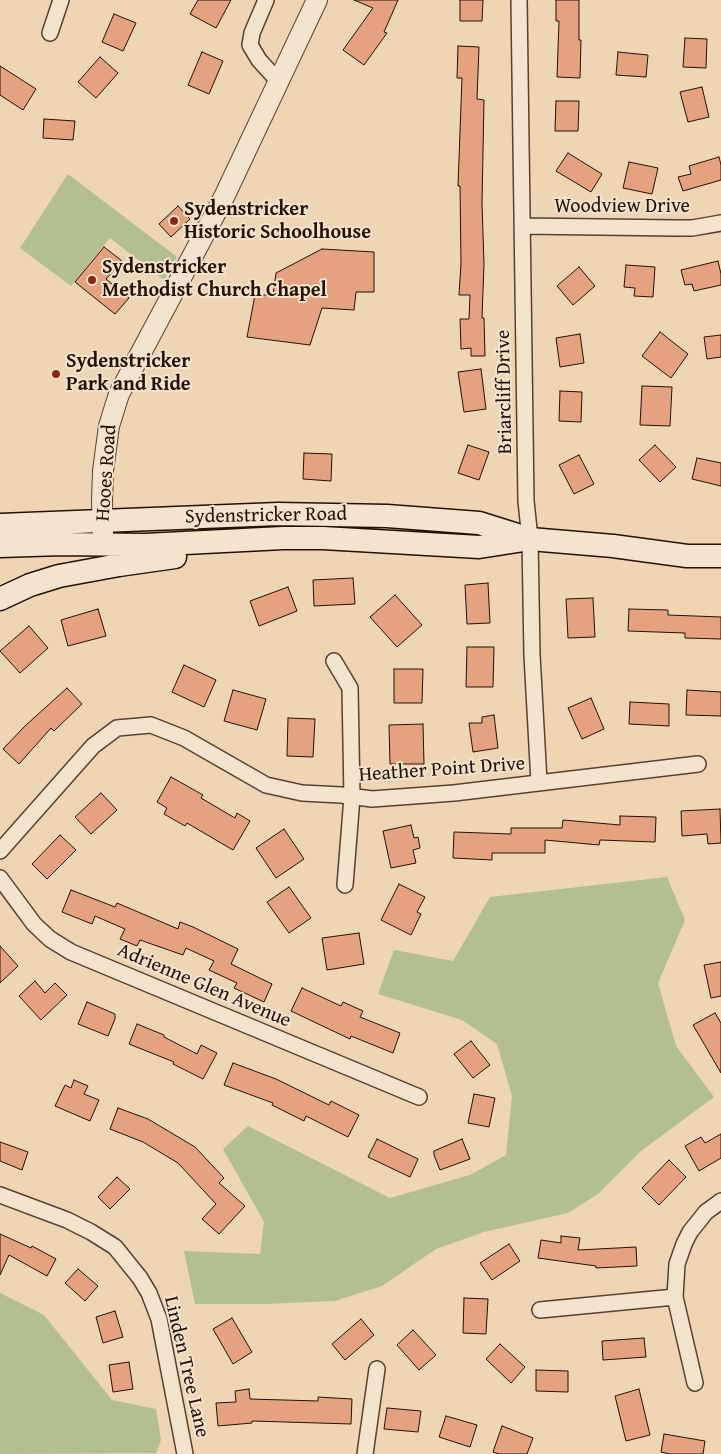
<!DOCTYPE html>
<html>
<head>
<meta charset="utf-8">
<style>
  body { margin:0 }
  canvas { display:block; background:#eed5b4 }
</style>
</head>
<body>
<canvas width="721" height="1454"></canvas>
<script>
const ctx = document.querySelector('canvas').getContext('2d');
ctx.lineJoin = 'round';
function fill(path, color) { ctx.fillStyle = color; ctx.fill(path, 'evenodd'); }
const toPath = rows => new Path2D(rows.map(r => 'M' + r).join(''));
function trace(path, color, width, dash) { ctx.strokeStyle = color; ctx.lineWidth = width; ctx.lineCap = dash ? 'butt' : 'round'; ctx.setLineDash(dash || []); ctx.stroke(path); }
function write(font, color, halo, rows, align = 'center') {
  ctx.font = font + ' "Gentium Book Plus",serif'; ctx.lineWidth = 4; ctx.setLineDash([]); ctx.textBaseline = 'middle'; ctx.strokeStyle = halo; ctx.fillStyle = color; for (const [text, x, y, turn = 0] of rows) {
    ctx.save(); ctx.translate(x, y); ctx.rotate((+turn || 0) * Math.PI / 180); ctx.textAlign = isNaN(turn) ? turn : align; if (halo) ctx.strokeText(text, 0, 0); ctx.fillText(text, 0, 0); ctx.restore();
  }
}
fill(toPath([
  [68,174,177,257,164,280,110,238,71,286,20,248],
  [667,877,685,920,658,983,676,1046,714,1097,641,1151,598,1194,568,1213,484,1232,436,1249,382,1286,335,1301,264,1304,195,1304,184,1251,260,1254,264,1222,223,1149,248,1126,390,1198,470,1175,506,1155,512,1096,497,1044,462,1020,378,994,394,950,453,961,490,897],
  [0,1293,44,1315,112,1400,156,1409,161,1440,156,1453,0,1454]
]), '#b3be92');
const building = toPath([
  [198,0,231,0,216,28,190,14,198,0],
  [354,0,398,0,384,32,387,33,364,65,343,50,373,8,354,0],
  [460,0,483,0,482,21,460,21,460,0],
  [556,0,579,0,579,40,581,40,580,78,557,77,559,21,556,21,556,0],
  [114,14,136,23,123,51,102,42,114,14],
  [685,38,707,39,706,68,683,67,685,38],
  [458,46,479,47,477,99,484,100,482,203,484,264,482,318,484,318,485,356,471,356,471,348,461,349,460,319,469,319,470,295,459,295,461,263,460,186,458,186,462,78,457,78,458,46],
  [202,52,223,61,209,94,188,85,202,52],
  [618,52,648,55,646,77,616,75,618,52],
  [100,57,118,73,96,98,78,82,100,57],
  [0,66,36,89,23,110,0,95,0,66],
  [702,87,709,117,688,122,680,92,702,87],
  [556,101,579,101,578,131,555,131,556,101],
  [44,119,75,121,73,140,43,138,44,119],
  [568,153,602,174,591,192,556,171,568,153],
  [719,157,721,165,721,180,683,191,678,177,691,174,689,166,719,157],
  [629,162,658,168,652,194,623,188,629,162],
  [178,206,190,219,171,237,159,224,178,206],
  [104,247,122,261,106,279,129,298,115,314,75,282,104,247],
  [322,249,374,252,374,292,356,292,354,310,322,308,310,345,247,337,255,295,273,295,276,273,322,249],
  [718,261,721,274,721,285,694,291,692,284,685,285,681,270,718,261],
  [626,265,655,267,653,297,634,296,635,288,624,287,626,265],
  [579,267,595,286,573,305,557,286,579,267],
  [660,332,688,354,671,378,642,356,660,332],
  [580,334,584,363,560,367,556,338,580,334],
  [721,335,721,357,707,359,704,337,721,335],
  [481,369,486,409,464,412,458,372,481,369],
  [642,386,672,387,670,426,640,425,642,386],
  [560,391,582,392,581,422,559,421,560,391],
  [468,445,489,452,479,480,458,473,468,445],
  [655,445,676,467,660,482,639,460,655,445],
  [304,453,332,454,331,481,303,479,304,453],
  [579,455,594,484,574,494,559,465,579,455],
  [697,458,721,463,721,486,692,479,697,458],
  [353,578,355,604,314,606,313,580,353,578],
  [488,583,490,623,467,624,465,585,488,583],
  [288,587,297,611,259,626,250,601,288,587],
  [395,595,422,625,397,647,370,617,395,595],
  [593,598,595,637,568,638,566,599,593,598],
  [98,609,106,636,68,646,61,620,98,609],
  [629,609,668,610,668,615,721,617,721,639,685,638,685,633,628,631,629,609],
  [29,626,48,648,20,673,0,651,29,626],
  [467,647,494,647,493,687,466,687,467,647],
  [184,665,216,680,204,707,172,692,184,665],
  [394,669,423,669,422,703,394,703,394,669],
  [67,688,82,704,54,731,51,728,19,764,3,749,25,726,67,688],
  [233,690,266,699,257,730,224,721,233,690],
  [687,690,721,692,721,716,686,715,687,690],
  [591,698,604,729,582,739,568,708,591,698],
  [630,702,669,704,669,726,629,724,630,702],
  [494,715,498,748,473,752,469,723,482,723,482,717,494,715],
  [288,718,315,719,313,757,287,756,288,718],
  [423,724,424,764,390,764,389,725,423,724],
  [171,777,203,795,201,798,235,818,237,813,250,821,233,850,187,823,185,826,164,814,167,808,157,802,171,777],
  [101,793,117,810,91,834,75,817,101,793],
  [720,809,721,843,708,844,707,834,682,836,681,811,720,809],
  [620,816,656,817,655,842,600,840,599,845,545,840,545,853,492,853,492,860,453,858,454,832,511,834,511,828,562,828,563,820,620,825,620,816],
  [411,825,414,838,418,837,420,848,413,850,416,863,391,868,383,831,411,825],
  [284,829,304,859,276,878,256,848,284,829],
  [60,835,76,850,47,879,32,864,60,835],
  [399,884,425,897,417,912,421,914,411,935,381,920,399,884],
  [289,887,311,918,289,933,267,902,289,887],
  [71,890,115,907,117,903,178,929,180,922,193,927,238,949,231,964,272,984,264,1002,234,988,237,983,209,970,214,961,186,948,183,955,140,940,137,946,120,939,125,929,95,916,92,924,62,912,71,890],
  [359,933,364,964,327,970,322,938,359,933],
  [0,946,18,966,0,983,0,946],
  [721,962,721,996,711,998,704,965,721,962],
  [35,981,45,993,55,983,67,995,41,1020,19,996,35,981],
  [302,988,341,1006,343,1002,363,1011,360,1017,400,1033,393,1053,351,1036,350,1039,291,1011,302,988],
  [87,1002,115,1014,115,1019,108,1036,78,1024,87,1002],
  [715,1013,721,1023,721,1073,693,1025,715,1013],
  [137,1024,164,1035,164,1037,197,1054,201,1045,217,1053,203,1079,173,1064,174,1062,129,1044,137,1024],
  [471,1041,490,1065,473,1078,454,1054,471,1041],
  [233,1063,276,1079,329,1105,331,1101,359,1115,348,1137,306,1116,304,1121,272,1105,273,1103,224,1085,233,1063],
  [74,1080,88,1086,84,1094,99,1100,90,1121,55,1106,65,1085,71,1088,74,1080],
  [474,1094,495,1098,489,1127,468,1123,474,1094],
  [118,1108,148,1119,195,1147,224,1178,219,1183,245,1206,219,1234,202,1219,216,1204,178,1163,143,1142,110,1129,118,1108],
  [721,1134,721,1158,699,1171,685,1146,701,1137,705,1143,721,1134],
  [377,1139,418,1159,410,1177,368,1157,377,1139],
  [462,1139,470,1159,440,1170,434,1155,434,1151,462,1139],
  [0,1142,28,1152,22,1170,0,1161,0,1142],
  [669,1160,686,1177,659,1205,642,1188,669,1160],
  [117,1177,130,1189,110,1209,98,1197,117,1177],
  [0,1234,31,1248,32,1246,56,1259,47,1276,9,1255,0,1275,0,1234],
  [561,1236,580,1238,578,1250,636,1247,637,1266,596,1268,596,1266,538,1258,541,1240,561,1243,561,1236],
  [509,1244,520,1261,492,1280,480,1263,509,1244],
  [78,1269,98,1286,85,1301,65,1283,78,1269],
  [464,1298,488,1299,486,1334,463,1333,464,1298],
  [115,1311,123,1337,103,1343,96,1317,115,1311],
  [232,1318,252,1352,233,1364,213,1329,232,1318],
  [361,1319,374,1335,345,1360,332,1344,361,1319],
  [413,1330,436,1355,419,1370,397,1345,413,1330],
  [644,1338,646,1357,603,1360,602,1341,644,1338],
  [500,1344,525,1367,511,1383,486,1359,500,1344],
  [129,1362,133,1389,113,1392,109,1365,129,1362],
  [536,1370,568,1371,568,1392,536,1391,536,1370],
  [249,1389,250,1399,318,1401,318,1397,352,1399,351,1424,252,1421,252,1423,218,1426,216,1403,236,1402,235,1391,249,1389],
  [639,1389,650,1435,626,1441,615,1396,639,1389],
  [387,1408,421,1411,418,1432,384,1429,387,1408],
  [446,1416,477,1425,470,1447,439,1437,446,1416],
  [502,1426,533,1438,527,1454,499,1454,493,1452,502,1426],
  [664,1434,705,1441,703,1454,670,1454,661,1452,664,1434]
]);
fill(building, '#e4a281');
trace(building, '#261004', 1);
const minor = toPath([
  [266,0,252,33,250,45,259,60,279,82],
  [519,0,526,501,530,539,532,655,539,782],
  [50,33,61,0],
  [523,226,677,228,692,228,721,223],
  [334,661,350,688,352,797,345,885],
  [0,851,93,746,117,728,151,725,184,738,266,785,302,793,341,795,372,799,454,793,698,764],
  [0,878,34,924,50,939,71,952,419,1097],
  [0,1195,67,1220,91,1232,115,1247,140,1278,149,1293,159,1319,185,1454],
  [540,1310,675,1297],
  [695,1383,675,1297,677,1264,684,1244,690,1232,706,1212,721,1201],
  [365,1454,377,1369]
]);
const tertiary = toPath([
  [103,536,102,501,103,471,109,426,119,394,224,197,317,0]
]);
const secondary = toPath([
  [0,525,278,514,387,516,479,523,530,539,613,546,687,556,721,556],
  [0,546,62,544,145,545,283,538,323,538,479,547,524,540],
  [0,599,30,585,59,576,119,565,175,557]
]);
trace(minor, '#584130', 18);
trace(tertiary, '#584130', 22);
trace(secondary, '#261004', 25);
trace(minor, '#f4e4ce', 15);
trace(tertiary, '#f4e4ce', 20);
trace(secondary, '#f4e4ce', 22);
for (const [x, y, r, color] of [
  [174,221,5,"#8f2418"],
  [92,280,5,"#8f2418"],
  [56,374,5,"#8f2418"]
]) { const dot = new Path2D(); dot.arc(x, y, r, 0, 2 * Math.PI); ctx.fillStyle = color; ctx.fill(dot); trace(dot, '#f4e4ce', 2); }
write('20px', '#261004', '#f4e4ce', [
  ["Woodview Drive",622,207],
  ["Briarcliff Drive",505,392,-91],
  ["Hooes Road",107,473,-86],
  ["Sydenstricker Road",266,516,-1],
  ["Heather Point Drive",442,770,-4],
  ["Adrienne Glen Avenue",204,986,23],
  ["Linden Tree Lane",186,1367,77]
]);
write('bold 20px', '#261004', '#f4e4ce', [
  ["Sydenstricker",184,210],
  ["Historic Schoolhouse",184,233],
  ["Sydenstricker",102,268],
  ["Methodist Church Chapel",102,291],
  ["Sydenstricker",66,362],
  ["Park and Ride",66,385]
], 'left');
</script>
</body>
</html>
